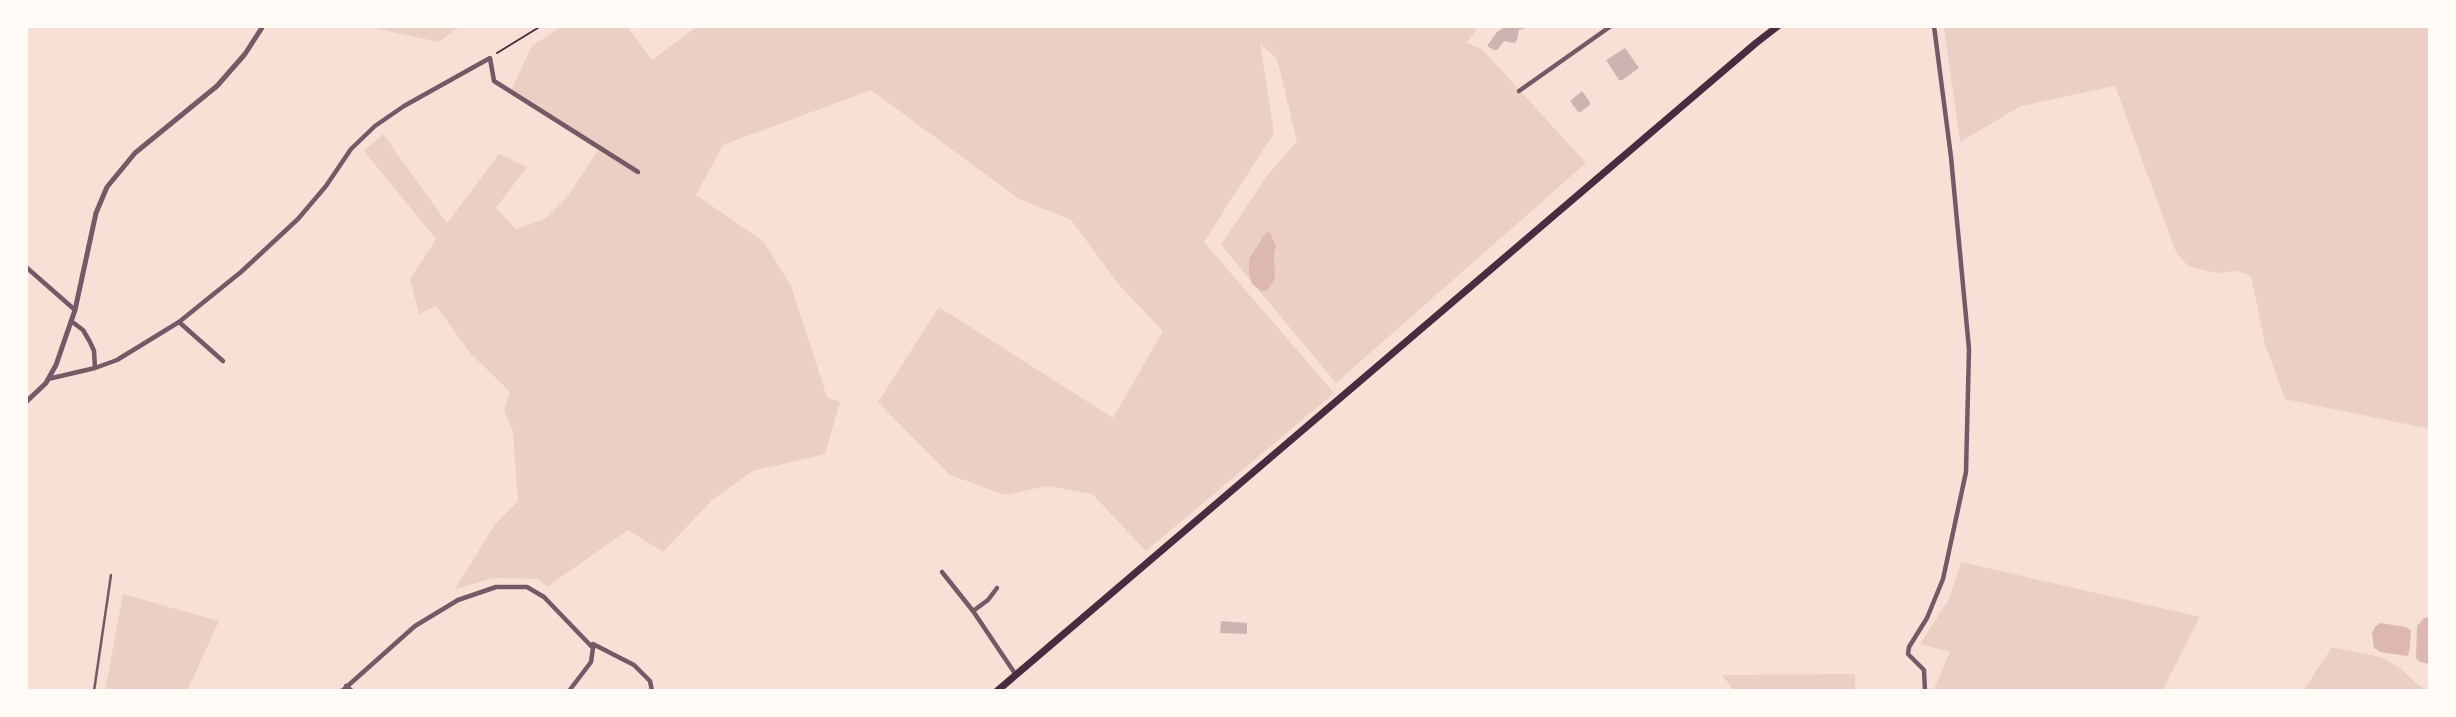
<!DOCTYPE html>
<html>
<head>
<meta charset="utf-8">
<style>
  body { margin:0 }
  #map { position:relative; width:2456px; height:717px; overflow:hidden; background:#f7e1d7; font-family:Roboto,sans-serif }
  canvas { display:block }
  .frame { position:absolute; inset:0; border:28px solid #fffaf5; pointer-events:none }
</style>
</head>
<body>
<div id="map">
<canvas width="2456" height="717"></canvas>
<div class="frame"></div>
</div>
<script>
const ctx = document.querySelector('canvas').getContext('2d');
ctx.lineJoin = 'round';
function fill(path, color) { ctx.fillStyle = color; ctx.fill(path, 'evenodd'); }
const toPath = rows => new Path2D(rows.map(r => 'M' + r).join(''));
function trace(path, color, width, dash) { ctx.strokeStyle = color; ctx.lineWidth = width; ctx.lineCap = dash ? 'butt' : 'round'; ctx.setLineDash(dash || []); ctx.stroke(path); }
fill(toPath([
  [364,26,460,26,439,42],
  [562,26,627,26,652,60,698,26,1479,26,1466,43,1482,49,1586,163,1336,383,1221,245,1266,177,1297,141,1277,59,1260,43,1274,133,1204,242,1334,393,1146,551,1092,494,1047,486,1005,495,950,475,878,402,939,307,1113,418,1163,331,1120,286,1071,220,1019,199,871,90,723,145,696,195,763,241,791,286,827,397,840,402,825,454,753,471,712,500,663,552,628,530,547,587,538,579,492,578,454,590,496,523,518,501,513,432,504,411,510,392,471,354,436,306,419,314,410,279,436,239,364,151,383,134,447,223,499,154,527,167,496,208,516,229,545,219,568,196,598,150,510,92,532,46],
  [1944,26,2430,26,2430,429,2285,399,2265,344,2251,276,2237,271,2215,273,2188,266,2176,252,2115,86,2021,106,1960,142],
  [1961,562,2200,617,2162,691,1933,691,1950,652,1920,644,1949,599],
  [123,594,219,621,187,691,154,691,147,689,105,691],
  [2332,647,2381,657,2399,667,2418,685,2430,691,2303,691],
  [1855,674,1855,691,1734,691,1722,675]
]), '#ebcfc5');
fill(toPath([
  [1269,231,1276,246,1274,254,1275,278,1268,290,1261,291,1252,284,1249,272,1249,259,1265,234],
  [2430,617,2430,664,2420,662,2416,658,2417,626,2424,618],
  [2380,623,2406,627,2411,631,2409,653,2407,656,2380,652,2374,648,2372,633,2375,627]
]), '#dcb8b0');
fill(toPath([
  [1506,26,1529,27,1519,30,1517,40,1514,43,1504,41,1497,50,1494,50,1487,46,1497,32],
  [1625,48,1639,68,1622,80,1619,80,1606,60],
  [1582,91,1590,102,1590,105,1579,113,1570,101],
  [1221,621,1247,623,1247,634,1220,633]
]), '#ccb4b1');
trace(toPath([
  [497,53,541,26]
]), '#4a2c40', 2);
trace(toPath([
  [94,691,111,575]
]), '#755966', 2.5);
trace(toPath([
  [1519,91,1611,26],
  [26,267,75,310],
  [71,321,83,330,90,342,94,351,95,368],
  [179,322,223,361],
  [48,379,95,368,117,360,179,322,241,272,298,219,326,186,351,149,375,126,404,106,490,58,494,81,638,172],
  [942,572,973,611,1016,675],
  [973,611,988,600,997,588],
  [593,644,634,665,650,681,652,691],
  [346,686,352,691],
  [342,691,415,626,458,600,496,587,527,587,544,597,593,648,591,662,569,691],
  [1925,691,1924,670,1908,654,1909,647,1927,618,1943,579,1966,472,1969,349,1951,157,1934,26]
]), '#755966', 4.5);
trace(toPath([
  [26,402,46,383,56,365,75,310,96,213,107,187,135,153,217,86,245,54,263,26]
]), '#755966', 5);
trace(toPath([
  [997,691,1756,43,1778,26]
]), '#4a2c40', 7);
</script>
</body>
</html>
